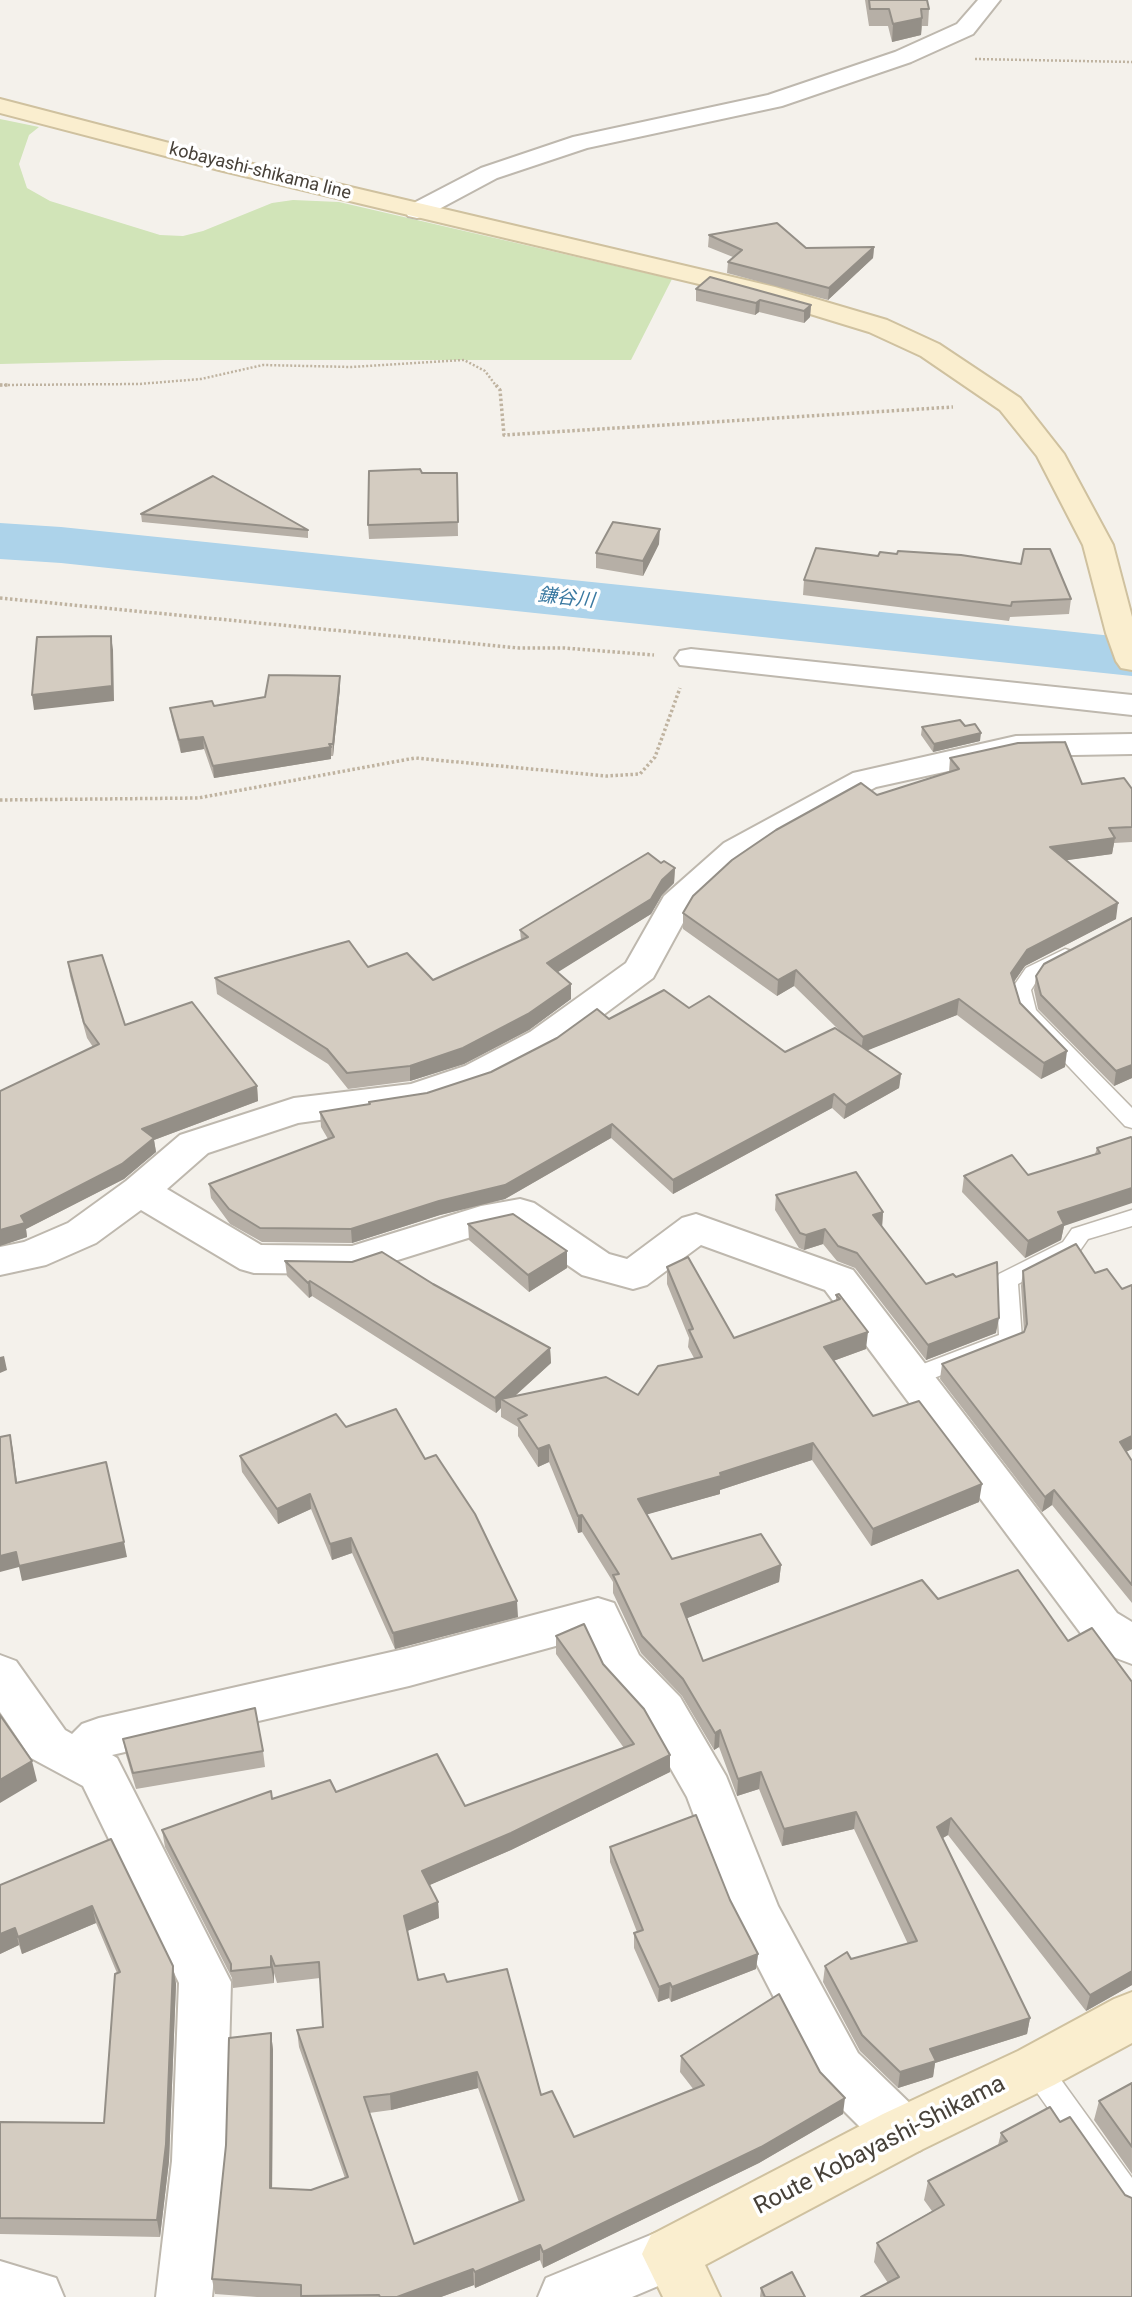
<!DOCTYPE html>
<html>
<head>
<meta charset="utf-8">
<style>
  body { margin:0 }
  canvas { display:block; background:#f4f1eb }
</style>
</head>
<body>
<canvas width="1132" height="2297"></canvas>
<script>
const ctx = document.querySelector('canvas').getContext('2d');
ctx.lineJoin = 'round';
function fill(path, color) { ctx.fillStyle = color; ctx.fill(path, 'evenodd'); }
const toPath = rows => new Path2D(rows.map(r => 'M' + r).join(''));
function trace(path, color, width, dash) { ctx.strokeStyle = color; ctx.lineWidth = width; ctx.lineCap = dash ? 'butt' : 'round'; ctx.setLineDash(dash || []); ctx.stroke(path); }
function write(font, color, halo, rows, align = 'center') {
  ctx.font = font + ' Roboto,"Noto Sans JP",sans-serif'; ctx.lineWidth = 7; ctx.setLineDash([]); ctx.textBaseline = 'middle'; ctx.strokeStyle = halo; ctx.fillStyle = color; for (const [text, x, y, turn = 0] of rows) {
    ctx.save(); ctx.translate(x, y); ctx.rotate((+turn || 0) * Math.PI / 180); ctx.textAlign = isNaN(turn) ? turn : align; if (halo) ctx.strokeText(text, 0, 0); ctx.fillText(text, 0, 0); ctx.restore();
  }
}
fill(toPath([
  [0,119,39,127,29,135,19,164,27,188,50,201,160,235,183,236,203,231,272,203,293,200,339,202,672,279,631,360,165,360,0,364]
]), '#d1e4b8');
fill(toPath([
  [0,523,61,527,1132,638,1132,676,61,563,0,559,0,523]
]), '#add3ea');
const service = toPath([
  [1065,949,1072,951,1075,955,1072,959,1040,976,1031,990,1036,1010,1132,1108,1132,1128,1125,1126,1017,1012,1011,990,1026,968,1065,949],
  [1132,1210,1132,1226,1088,1239,1079,1252,1018,1284,1022,1339,1019,1345,921,1383,913,1385,905,1383,902,1377,905,1371,999,1335,996,1280,999,1274,1063,1242,1072,1229,1132,1210],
  [1036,2055,1046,2059,1132,2178,1132,2217,1122,2213,1026,2077,1022,2068,1026,2059,1036,2055]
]);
const minor = toPath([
  [978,0,1000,0,973,34,911,62,782,106,587,148,497,178,426,216,417,218,408,216,405,211,408,206,481,168,573,137,768,95,895,52,957,24,978,0],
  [691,649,1132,695,1132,715,680,665,675,658,680,651,691,649],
  [1132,734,1132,754,1016,756,876,787,748,857,690,910,653,978,556,1050,491,1084,427,1105,298,1123,208,1153,167,1189,261,1245,352,1246,481,1206,520,1199,534,1203,609,1254,627,1259,682,1218,696,1214,853,1270,1117,1613,1132,1622,1132,1664,1116,1658,1085,1639,825,1290,701,1245,647,1285,633,1289,582,1275,514,1228,484,1233,353,1274,254,1273,240,1269,141,1210,96,1243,46,1265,0,1275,0,1247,24,1242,68,1223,126,1181,180,1135,294,1098,411,1084,465,1066,530,1032,626,963,664,896,724,843,853,773,1016,736,1132,734],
  [598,1598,614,1603,639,1655,680,1697,726,1776,778,1906,858,2053,921,2114,929,2132,921,2150,902,2157,883,2150,820,2087,731,1914,687,1797,646,1725,605,1680,585,1638,409,1686,112,1755,117,1758,231,1982,226,2161,212,2297,156,2297,172,2161,179,1983,83,1786,31,1758,0,1712,0,1655,16,1661,65,1730,72,1734,82,1724,99,1718,409,1648,598,1598],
  [670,2227,689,2235,698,2254,689,2273,632,2297,538,2297,546,2278,670,2227],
  [0,2261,56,2278,64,2297,0,2297,0,2261]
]);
const secondary = toPath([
  [0,99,223,157,775,287,887,320,939,344,1020,398,1064,454,1113,545,1132,617,1132,670,1121,668,1116,661,1106,633,1083,545,1037,456,1000,410,921,356,869,332,758,298,219,170,0,113,0,99],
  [1132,1992,1132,2043,1054,2085,921,2150,705,2265,720,2297,663,2297,642,2254,651,2235,883,2114,1018,2051,1114,1999,1132,1992]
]);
trace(service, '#beb8ae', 3);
trace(minor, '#beb8ae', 4);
trace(secondary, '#cfc19f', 4);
trace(toPath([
  [975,59,1132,62],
  [0,385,139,384,201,379,263,365,351,367,464,360,485,371,497,387]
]), '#bfb3a0', 2.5, [2, 2]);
trace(toPath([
  [0,385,9,385],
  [496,385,500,390,504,435,953,407],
  [0,598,519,648,564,648,654,655],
  [0,800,198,798,415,758,606,776,640,774,655,757,680,688]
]), '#bfb3a0', 3.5, [2.5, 2.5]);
fill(service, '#fff');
fill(minor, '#fff');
fill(secondary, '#faeecf');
fill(toPath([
  [865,0,927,0,929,9,928,26,922,26,921,35,892,42,888,26,869,26],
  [709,235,806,248,874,247,873,258,828,300,727,273,728,262,733,257,708,247],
  [696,289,811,305,810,317,804,323,759,312,755,315,696,301],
  [422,473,457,473,458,536,369,539,368,525],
  [141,514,308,530,308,538,142,522],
  [659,544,643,576,596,568,596,553],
  [804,580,1071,599,1069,614,1010,617,1009,621,803,595],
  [340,676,340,688,333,756,331,756,331,759,214,778,204,749,181,753,172,720,170,708,214,706,265,697],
  [965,726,980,741,933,752,921,735,922,727],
  [950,758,1082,784,1132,789,1132,842,1114,843,1112,854,1066,860,1116,919,1025,966,1014,981,1020,1003,1065,1067,1041,1079,957,1015,867,1050,901,1074,899,1088,844,1119,832,1108,673,1194,611,1138,505,1199,440,1215,352,1243,262,1242,230,1224,211,1198,209,1184,328,1139,321,1127,320,1112,369,1104,369,1102,427,1093,491,1072,609,1019,689,1008,785,1052,839,1030,794,986,777,996,683,929,683,913,877,795,949,773],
  [661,863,675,868,674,883,662,895,651,914,557,972,571,999,529,1030,464,1064,410,1081,348,1089,328,1064,217,994,215,978,368,967,433,980,521,940,520,930],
  [1132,918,1132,1078,1114,1086,1038,1009,1034,990,1036,976],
  [68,962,125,1025,257,1086,258,1101,154,1140,156,1152,124,1179,26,1229,27,1237,0,1246,93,1047,87,1038,70,976],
  [1131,1137,1064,1226,1061,1240,1025,1258,962,1192,964,1176,1028,1175,1095,1154,1097,1148],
  [776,1195,883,1212,882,1227,926,1284,996,1333,926,1360,855,1268,837,1261,823,1244,804,1250,799,1248,775,1210],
  [468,1224,567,1268,529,1292,469,1240],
  [285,1261,433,1284,550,1348,551,1363,514,1397,638,1395,694,1358,688,1347,689,1338,667,1284,667,1267,734,1338,836,1301,836,1295,839,1294,866,1349,833,1361,873,1416,979,1502,871,1546,812,1460,720,1490,720,1494,647,1514,672,1559,781,1565,779,1582,687,1618,703,1661,938,1599,1068,1641,1132,1682,1132,1985,1086,2011,948,1835,943,1838,1030,2018,1027,2034,935,2063,933,2077,898,2088,860,2051,823,1982,825,1966,908,1944,854,1829,782,1846,759,1789,737,1796,719,1747,714,1750,682,1696,641,1653,613,1593,613,1582,582,1532,578,1533,549,1462,538,1467,518,1436,518,1427,501,1417,501,1408,496,1413,312,1296,309,1298,287,1276],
  [1023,1271,1095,1273,1122,1289,1132,1285,1132,1449,1126,1452,1132,1461,1132,1603,1052,1505,1042,1512,940,1379,942,1364,1024,1332,1021,1286],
  [346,1427,518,1617,395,1649,352,1553,332,1560,311,1509,278,1524,242,1472,240,1456],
  [556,1636,603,1664,670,1755,670,1772,511,1850,429,1885,438,1902,439,1918,407,1931,418,1980,447,1982,541,2095,574,2137,694,2090,680,2072,681,2056,820,2072,843,2114,759,2163,543,2268,540,2260,475,2288,474,2285,441,2297,257,2297,215,2294,212,2279,271,2033,273,2050,272,2188,311,2190,345,2178,299,2047,297,2030,323,2027,320,1978,277,1983,274,1973,274,1983,233,1988,232,1978,165,1847,162,1830,272,1799,336,1792,465,1806,624,1748,556,1654],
  [478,2088,519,2202,414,2244,369,2113,391,2110],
  [123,1739,263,1751,265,1767,136,1789,126,1755],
  [111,1839,173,1966,176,1984,169,2161,160,2237,0,2234,0,2122,104,2123,117,1973,96,1923,22,1954,19,1945,0,1954,0,1885],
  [610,1847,730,1900,758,1954,756,1969,671,2002,669,1998,658,2002,634,1948,634,1933,637,1932,610,1862],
  [1132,2083,1132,2174,1094,2120,1099,2101],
  [1060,2122,1125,2195,888,2283,874,2262,877,2243,932,2211,924,2200,928,2181,998,2145,1001,2133],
  [761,2288,805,2297,760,2297]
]), '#b6afa6');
fill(toPath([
  [922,18,921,35,892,42,893,24],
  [874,247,873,258,828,300,829,288],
  [760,300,759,312,755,315,756,303],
  [811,305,810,317,804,323,804,311],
  [660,529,659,544,643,576,643,561],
  [111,636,113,650,114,701,34,710,32,695],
  [340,676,340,688,333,756,333,744],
  [981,733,980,741,933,752,934,744],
  [203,737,204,749,181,753,179,740],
  [331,747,331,759,214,778,213,766],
  [1115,838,1112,854,1047,863,1050,847],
  [675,868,674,883,662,895,651,914,547,979,547,963,662,880],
  [1118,903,1116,919,1025,966,1009,989,1011,973,1027,950],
  [796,970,794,986,777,996,778,980],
  [571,984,571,999,529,1030,464,1064,410,1081,410,1066],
  [959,999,957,1015,861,1053,863,1037],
  [1067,1051,1065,1067,1041,1079,1044,1063],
  [1132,1065,1132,1078,1114,1086,1116,1071],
  [901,1074,899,1088,844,1119,846,1105],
  [257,1086,258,1101,154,1140,156,1152,124,1179,26,1229,27,1237,0,1246,0,1230,142,1129],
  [834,1094,832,1108,673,1194,673,1180],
  [612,1124,611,1138,505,1199,440,1215,352,1243,351,1229],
  [1132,1188,1132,1203,1064,1226,1061,1240,1025,1258,1028,1241,1058,1212],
  [883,1212,882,1227,873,1215],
  [825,1229,823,1244,804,1250,806,1235],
  [567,1251,567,1268,529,1292,528,1275],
  [310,1281,312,1296,309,1298,308,1283],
  [999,1318,996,1333,926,1360,928,1345],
  [868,1332,866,1349,822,1365,824,1347],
  [550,1348,551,1363,507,1403,501,1399,501,1408,496,1413,495,1398],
  [4,1356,7,1370,0,1373,0,1357],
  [10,1435,13,1450,19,1498,16,1483],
  [1132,1436,1132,1449,1117,1456,1120,1442],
  [813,1443,812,1460,720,1490,720,1494,638,1517,638,1499],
  [549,1445,549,1462,538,1467,538,1449],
  [982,1484,979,1502,871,1546,873,1529],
  [1054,1490,1052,1505,1042,1512,1045,1497],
  [310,1494,311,1509,278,1524,277,1509],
  [582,1515,582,1532,578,1533,578,1516],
  [351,1538,352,1553,332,1560,330,1544],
  [124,1542,127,1557,22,1581,19,1567,0,1572,0,1556,16,1552],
  [781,1565,779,1582,680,1621,681,1604],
  [517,1601,518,1617,395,1649,393,1633],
  [720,1730,719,1747,714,1750,715,1733],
  [670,1755,670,1772,511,1850,423,1888,422,1871],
  [32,1761,37,1781,0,1803,0,1780],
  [761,1772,759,1789,737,1796,738,1779],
  [856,1812,854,1829,782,1846,784,1829],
  [951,1818,948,1835,934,1843,937,1827],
  [438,1902,439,1918,405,1932,404,1916],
  [92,1906,96,1923,22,1954,18,1937],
  [15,1928,19,1945,0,1954,0,1934],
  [758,1954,756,1969,671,2002,672,1987],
  [271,1956,274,1973,274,1983,271,1967],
  [173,1966,176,1984,169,2161,160,2237,157,2220],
  [1132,1971,1132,1985,1086,2011,1090,1995],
  [670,1983,669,1998,658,2002,659,1987],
  [1030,2018,1027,2034,935,2063,933,2077,898,2088,900,2072,930,2049],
  [271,2033,273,2050,272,2203,270,2188],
  [477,2072,478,2088,391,2110,390,2094],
  [845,2098,843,2114,759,2163,543,2268,543,2252],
  [540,2245,540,2260,475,2288,475,2272],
  [473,2269,474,2285,441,2297,397,2297]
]), '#948f87');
const building = toPath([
  [869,0,927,0,929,9,921,9,922,18,893,24,889,9,870,9,869,0],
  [777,223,806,248,874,247,829,288,728,262,742,250,709,235,777,223],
  [710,277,811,305,804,311,760,300,756,303,696,289,710,277],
  [420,469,422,473,457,473,458,522,368,525,369,471,420,469],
  [213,476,308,530,141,514,213,476],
  [613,522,660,529,643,561,596,553,613,522],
  [816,548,878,556,880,552,897,554,898,551,961,555,1021,564,1024,549,1050,549,1071,599,1012,602,1011,606,804,580,816,548],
  [111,636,112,686,32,695,37,637,111,636],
  [269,675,340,676,333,744,329,744,331,747,213,766,203,737,179,740,170,708,212,701,214,706,265,697,269,675],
  [960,720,965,726,975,724,981,733,934,744,922,727,960,720],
  [1065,742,1082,784,1124,778,1132,789,1132,827,1109,828,1115,838,1050,847,1118,903,1027,950,1011,973,1020,1003,1067,1051,1044,1063,959,999,863,1037,796,970,778,980,683,913,693,896,732,860,776,830,861,783,877,795,959,769,950,758,1018,743,1065,742],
  [648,853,661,863,664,861,675,868,662,880,651,899,547,963,571,984,528,1014,463,1048,410,1066,347,1073,327,1049,215,978,349,941,368,967,407,953,433,980,528,937,520,930,648,853],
  [1132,918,1132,1065,1116,1071,1041,995,1036,976,1044,964,1132,918],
  [102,955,125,1025,192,1002,257,1086,142,1129,154,1138,122,1164,21,1216,25,1223,0,1230,0,1091,99,1044,84,1023,68,962,102,955],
  [664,990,689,1008,709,996,785,1052,835,1028,901,1074,846,1105,834,1094,673,1180,612,1124,505,1185,439,1201,351,1229,260,1228,229,1209,209,1184,334,1137,320,1112,370,1104,369,1102,427,1093,491,1072,557,1038,597,1009,609,1019,664,990],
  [1131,1137,1132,1138,1132,1188,1058,1212,1064,1224,1028,1241,964,1176,1012,1155,1028,1175,1100,1153,1097,1148,1131,1137],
  [856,1172,883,1212,873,1215,926,1284,953,1274,956,1277,997,1262,999,1318,928,1345,857,1253,838,1246,825,1229,806,1235,800,1233,776,1195,856,1172],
  [513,1214,567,1251,528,1275,468,1224,513,1214],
  [1076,1244,1095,1273,1107,1269,1122,1289,1132,1285,1132,1436,1120,1442,1132,1461,1132,1585,1054,1490,1045,1497,942,1364,1024,1332,1027,1324,1023,1271,1076,1244],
  [382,1252,433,1284,550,1348,495,1398,310,1281,308,1283,285,1261,352,1262,382,1252],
  [688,1257,734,1338,840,1299,836,1295,839,1294,868,1332,824,1347,873,1416,919,1401,982,1484,873,1529,813,1443,720,1473,721,1476,638,1499,672,1559,761,1534,781,1565,681,1604,703,1661,922,1580,938,1599,1018,1570,1068,1641,1092,1628,1132,1682,1132,1971,1090,1995,951,1818,937,1827,1030,2018,930,2049,936,2061,900,2072,862,2035,825,1966,847,1952,851,1959,917,1941,856,1812,784,1829,761,1772,738,1779,720,1730,715,1733,683,1679,642,1636,613,1575,619,1574,582,1515,578,1516,549,1445,538,1449,518,1419,527,1415,501,1399,606,1377,638,1395,658,1366,702,1357,689,1330,693,1329,667,1267,688,1257],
  [396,1409,425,1459,436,1455,475,1514,517,1601,393,1633,351,1538,330,1544,310,1494,277,1509,240,1456,336,1414,346,1427,396,1409],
  [10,1435,16,1483,106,1462,124,1542,19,1566,16,1552,0,1556,0,1437,10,1435],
  [584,1624,603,1664,644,1709,670,1755,511,1833,422,1871,438,1902,404,1916,418,1980,444,1974,447,1982,507,1969,541,2095,552,2091,574,2137,704,2085,681,2056,779,1994,820,2072,845,2098,761,2147,543,2252,540,2245,475,2272,473,2269,397,2297,380,2297,379,2295,301,2296,301,2285,212,2279,226,2145,229,2038,271,2033,270,2188,311,2190,348,2177,297,2030,323,2027,319,1962,275,1966,271,1956,271,1967,231,1971,231,1964,162,1830,271,1791,272,1799,330,1780,336,1792,437,1754,465,1806,634,1744,556,1636,584,1624],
  [477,2072,524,2200,414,2244,364,2097,390,2094,477,2072],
  [255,1708,263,1751,133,1773,123,1739,255,1708],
  [0,1715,32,1761,0,1780,0,1715],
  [696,1815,730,1900,758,1954,672,1987,670,1983,659,1987,634,1933,643,1930,610,1847,696,1815],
  [111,1839,173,1966,166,2144,157,2220,0,2218,0,2122,104,2123,115,1974,120,1972,92,1906,18,1937,15,1928,0,1934,0,1885,111,1839],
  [1132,2083,1132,2147,1099,2101,1132,2083],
  [1050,2107,1060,2122,1070,2117,1125,2195,1132,2198,1132,2297,861,2297,899,2277,877,2243,944,2205,928,2181,1007,2141,1001,2133,1050,2107],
  [792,2272,805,2297,765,2297,761,2288,792,2272]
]);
fill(building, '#d4ccc1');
trace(building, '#948f87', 2);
write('18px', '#474139', '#fff', [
  ["kobayashi-shikama line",260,172,14]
]);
write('italic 19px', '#3a79a1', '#fff', [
  ["鎌谷川",566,599,6]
]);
write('24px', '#474139', '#fff', [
  ["Route Kobayashi-Shikama",880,2146,-27]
]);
</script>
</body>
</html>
